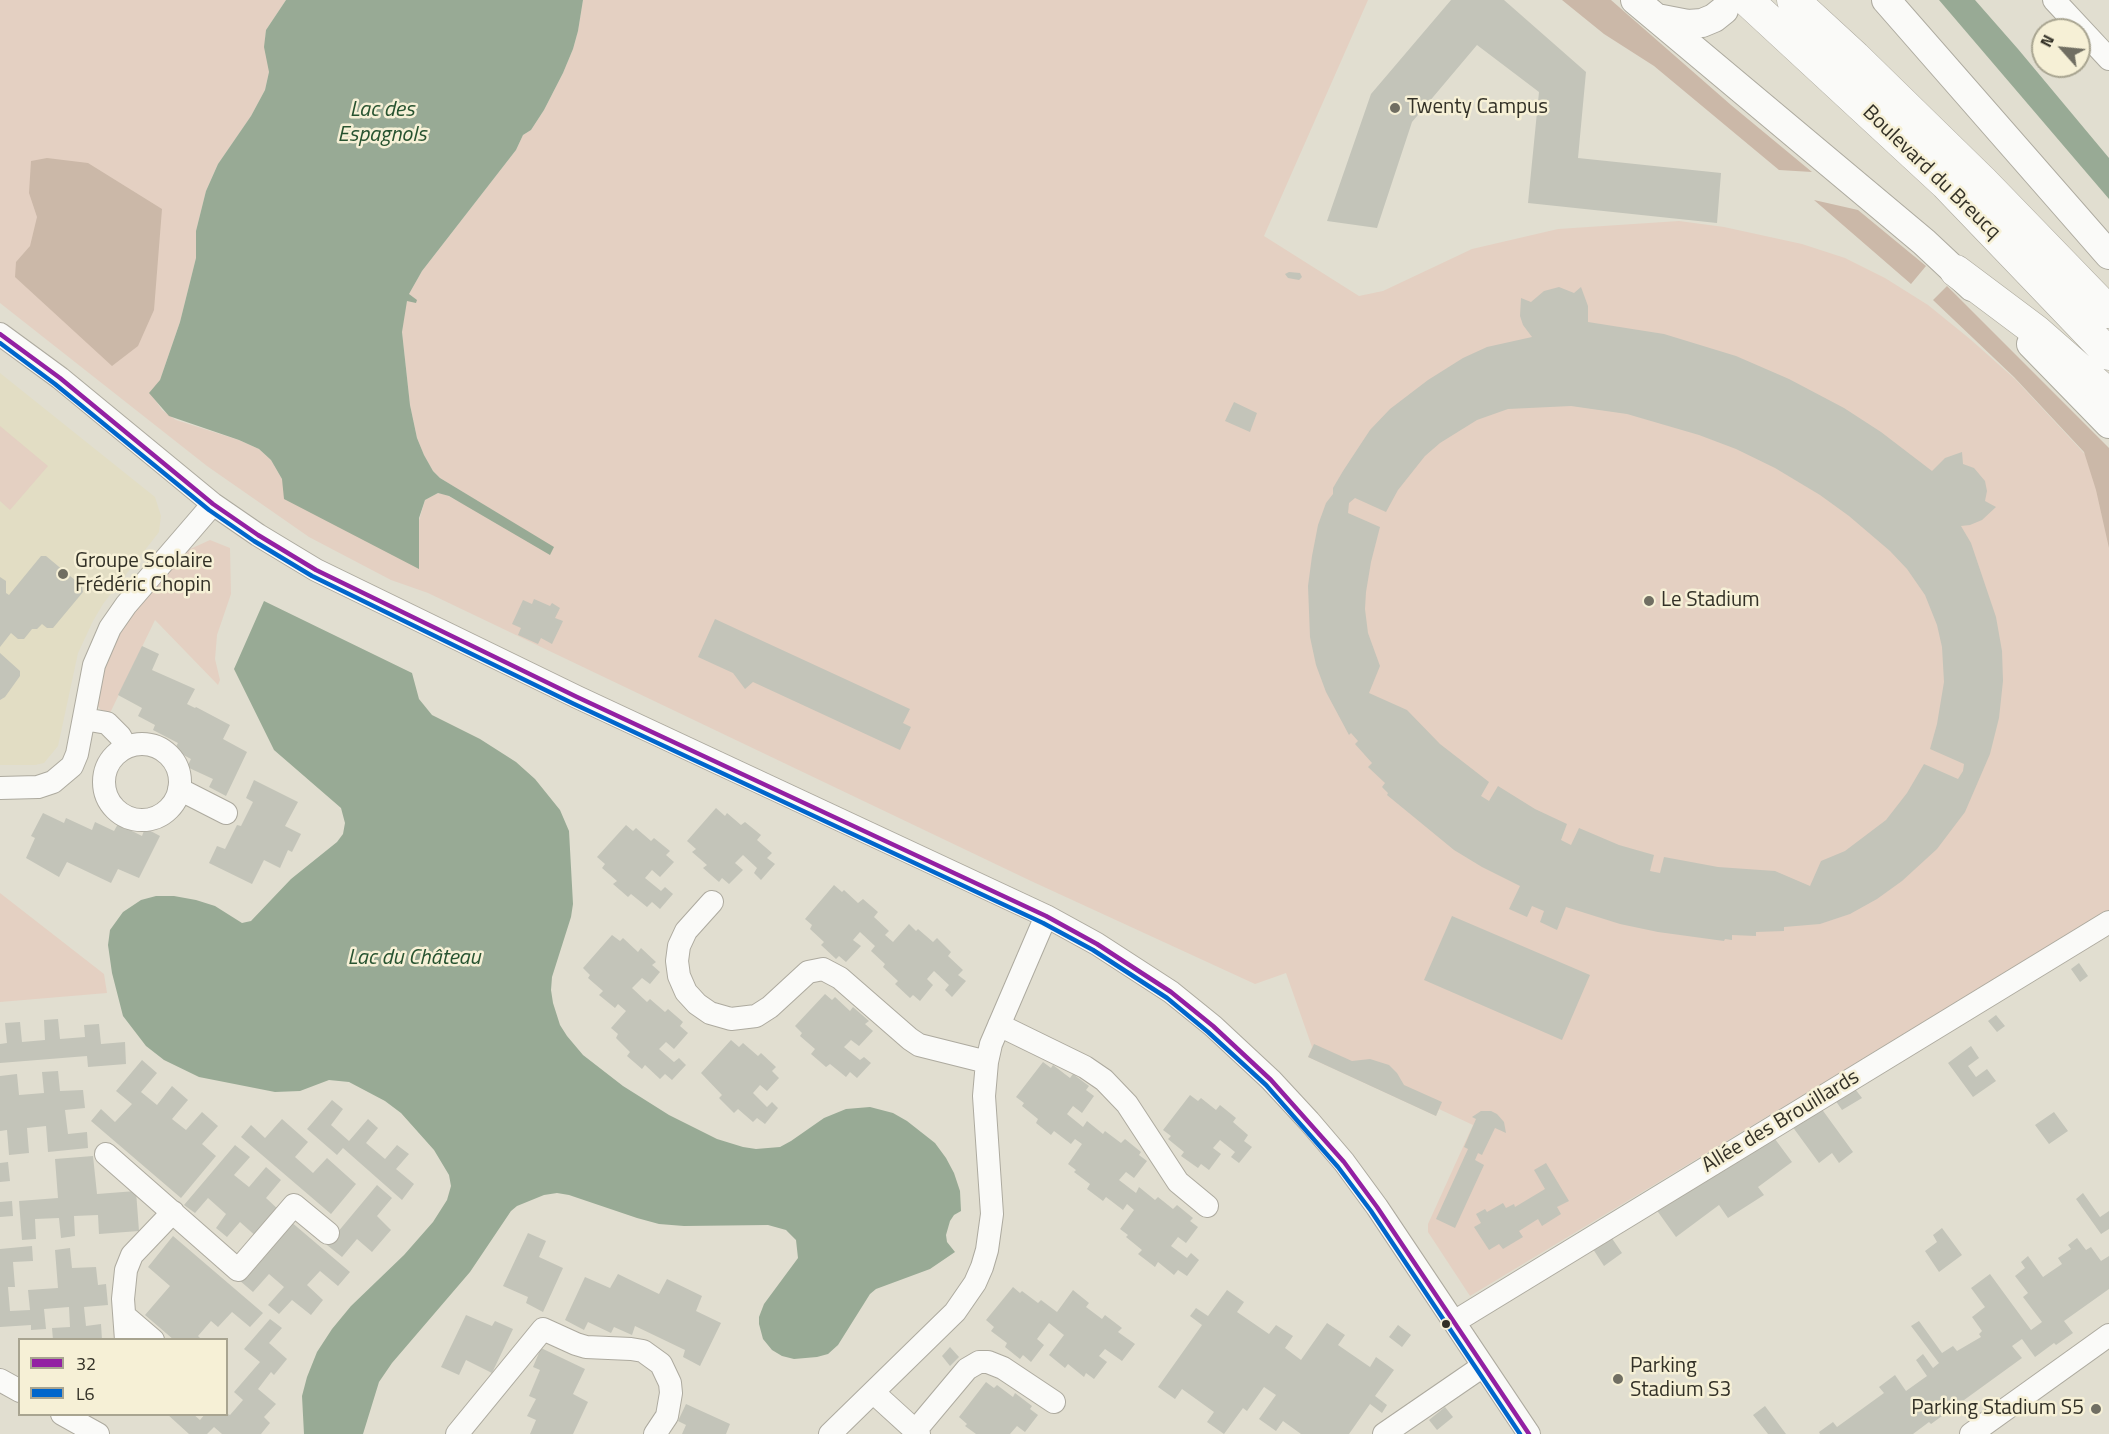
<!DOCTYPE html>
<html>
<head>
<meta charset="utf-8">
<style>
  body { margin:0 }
  #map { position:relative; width:2109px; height:1434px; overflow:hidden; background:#e1ded0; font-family:"Titillium Web",sans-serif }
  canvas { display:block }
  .legend { position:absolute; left:18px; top:1338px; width:210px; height:78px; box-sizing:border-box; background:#f6f0d6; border:2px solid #a8a490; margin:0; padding:8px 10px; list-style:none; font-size:18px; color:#333127 }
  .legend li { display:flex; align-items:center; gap:12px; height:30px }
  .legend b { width:30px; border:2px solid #a8a490 }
  .north { position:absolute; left:2031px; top:18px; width:60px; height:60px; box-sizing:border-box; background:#f6f0d6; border:2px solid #a8a490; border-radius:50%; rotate:297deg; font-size:16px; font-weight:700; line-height:24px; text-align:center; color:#333127 }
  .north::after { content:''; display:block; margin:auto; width:21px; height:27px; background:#706e62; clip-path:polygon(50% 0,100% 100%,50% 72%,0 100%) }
</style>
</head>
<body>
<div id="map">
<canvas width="2109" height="1434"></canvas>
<ul class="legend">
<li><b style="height:8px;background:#9320a3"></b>32</li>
<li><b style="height:8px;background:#06c"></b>L6</li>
</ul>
<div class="north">N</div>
</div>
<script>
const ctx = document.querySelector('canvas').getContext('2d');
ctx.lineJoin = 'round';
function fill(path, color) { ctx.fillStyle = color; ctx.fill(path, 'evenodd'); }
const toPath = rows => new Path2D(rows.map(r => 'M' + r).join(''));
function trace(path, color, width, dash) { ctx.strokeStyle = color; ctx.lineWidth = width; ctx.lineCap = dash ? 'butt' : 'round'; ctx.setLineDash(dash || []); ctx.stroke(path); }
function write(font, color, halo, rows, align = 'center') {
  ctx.font = font + ' "Titillium Web",sans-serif'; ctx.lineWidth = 5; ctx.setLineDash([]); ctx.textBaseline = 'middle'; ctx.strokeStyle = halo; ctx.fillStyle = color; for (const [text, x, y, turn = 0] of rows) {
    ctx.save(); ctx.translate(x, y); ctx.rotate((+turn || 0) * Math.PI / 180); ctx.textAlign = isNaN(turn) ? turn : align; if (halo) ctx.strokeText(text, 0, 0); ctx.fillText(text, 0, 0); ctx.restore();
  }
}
fill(toPath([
  [0,373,155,497,161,516,159,532,103,604,93,621,78,653,58,746,44,763,35,765,0,765]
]), '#e2ddc4');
fill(toPath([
  [0,0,286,0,266,30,265,39,269,72,265,90,251,116,218,164,206,191,196,231,196,258,180,322,160,380,154,389,154,398,162,410,176,420,239,440,259,449,271,460,282,479,417,527,425,500,438,493,444,494,554,548,440,478,433,471,424,455,417,438,410,405,402,332,403,316,409,294,422,271,516,150,523,135,531,130,544,110,563,73,573,49,578,31,583,0,1368,0,1264,236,1359,296,1383,291,1472,249,1558,229,1679,221,1724,227,1802,244,1845,258,1885,278,1928,305,1970,339,2015,379,2109,480,2109,910,1470,1296,1428,1232,1428,1224,1473,1125,1439,1109,1436,1116,1308,1057,1312,1047,1286,973,1255,984,1031,881,428,593,391,580,309,537,207,466,0,303],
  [0,426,48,466,10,510,0,501],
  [210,540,230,548,231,594,217,635,215,659,220,680,218,685,155,620,110,713,101,710,96,704,103,669,115,640,132,615,188,550],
  [0,893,104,974,107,993,0,1002]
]), '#e4d0c2');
fill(toPath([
  [1562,0,1611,0,1731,105,1812,172,1779,170,1654,66,1604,34],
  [47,158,88,163,162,209,154,310,138,346,112,366,15,277,16,262,30,246,37,217,29,193,31,161],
  [1814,200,1858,210,1926,266,1911,284],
  [1947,286,2109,448,2109,548,2096,490,2084,452,2014,377,1933,300]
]), '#cbb8a8');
fill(toPath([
  [286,0,583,0,578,31,573,49,563,73,544,110,531,130,523,135,516,150,422,271,409,294,417,300,416,303,407,301,402,332,410,405,417,438,424,455,433,471,440,478,554,547,550,555,449,496,438,493,425,500,419,518,419,569,284,499,282,479,271,460,259,449,239,440,169,416,149,393,160,380,180,322,196,258,196,231,206,191,218,164,251,116,265,90,269,72,264,47,266,30],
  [1939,0,1975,0,2018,49,2109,158,2109,199],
  [264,601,412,673,419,699,432,715,480,739,516,762,535,779,560,810,569,831,573,904,571,917,552,977,551,990,553,1003,560,1025,567,1036,583,1055,623,1086,669,1115,717,1139,743,1147,756,1149,780,1147,791,1141,824,1118,846,1109,870,1107,893,1113,907,1121,935,1143,946,1158,954,1173,960,1191,961,1211,954,1215,950,1221,946,1235,947,1242,955,1252,930,1269,876,1289,870,1294,838,1345,828,1354,817,1357,794,1359,782,1356,772,1350,763,1339,759,1324,759,1317,764,1304,798,1258,796,1240,786,1230,768,1225,684,1226,659,1224,637,1218,569,1195,557,1193,544,1195,517,1206,511,1211,470,1272,392,1363,379,1382,363,1434,304,1434,302,1396,307,1377,317,1352,332,1329,351,1306,404,1255,433,1222,447,1200,451,1186,449,1175,434,1150,401,1113,385,1101,349,1082,329,1080,300,1091,275,1092,199,1077,164,1060,146,1046,123,1016,112,973,108,945,110,930,123,912,141,900,156,896,174,896,196,900,215,906,242,923,251,921,291,879,337,842,343,834,345,823,341,808,274,750,234,669]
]), '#98aa95');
fill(toPath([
  [1451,0,1504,0,1586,72,1578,158,1721,173,1717,223,1528,203,1539,92,1477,45,1412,122,1377,228,1327,221,1371,94],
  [1289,272,1300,273,1302,277,1299,280,1288,278,1285,274],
  [1559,287,1574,293,1581,287,1588,306,1588,322,1664,334,1736,356,1789,379,1844,408,1881,432,1932,471,1945,458,1962,452,1963,464,1974,468,1985,481,1987,491,1985,501,1996,507,1982,520,1970,525,1961,526,1971,543,1996,617,2002,651,2003,681,1999,718,1990,754,1965,812,1937,849,1902,881,1877,899,1850,914,1820,924,1784,927,1784,931,1756,932,1756,936,1732,935,1732,940,1725,939,1724,941,1658,932,1620,924,1566,907,1557,930,1540,922,1544,911,1532,906,1527,917,1509,909,1520,886,1482,867,1454,850,1387,795,1388,793,1382,787,1385,783,1368,767,1372,763,1355,744,1358,741,1351,733,1349,735,1326,692,1316,665,1310,637,1308,586,1312,556,1318,525,1326,503,1333,494,1333,488,1343,471,1370,430,1390,409,1428,380,1463,358,1487,347,1532,337,1523,325,1520,316,1521,298,1531,302,1544,291],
  [1571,406,1627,414,1699,435,1736,449,1775,468,1820,495,1849,516,1890,551,1907,569,1925,595,1937,625,1942,647,1944,682,1937,724,1930,749,1964,764,1963,771,1958,779,1924,764,1907,793,1886,820,1845,851,1821,861,1810,886,1775,871,1718,867,1664,857,1660,873,1650,871,1654,855,1619,845,1579,828,1571,845,1561,840,1567,824,1535,809,1498,786,1489,801,1481,796,1489,782,1440,744,1407,710,1369,693,1380,666,1368,633,1365,609,1366,592,1371,562,1380,527,1348,513,1349,503,1355,498,1386,512,1398,490,1425,456,1440,443,1477,420,1508,409],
  [1234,402,1257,413,1250,432,1225,421],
  [41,556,46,556,82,586,83,592,53,628,47,628,42,624,37,629,32,629,24,639,18,639,11,633,0,647,0,577,6,581,6,593,9,595],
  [534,599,550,606,552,603,560,608,555,618,563,621,552,644,541,638,538,644,518,635,521,628,512,624,523,600,532,604],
  [715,619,910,709,903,723,911,727,900,750,753,682,745,689,733,673,698,657],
  [142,646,159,654,152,670,195,689,187,704,195,708,196,707,230,725,223,739,247,752,226,796,209,787,213,779,187,767,191,759,174,750,178,743,153,730,155,725,138,716,142,708,118,695],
  [0,653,20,671,20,676,5,697,0,700],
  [254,780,298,802,285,826,301,834,292,852,288,850,280,868,264,860,252,884,209,863,217,846,225,849,237,825,241,826,253,802,246,798],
  [716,808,725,816,727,813,741,825,745,822,761,835,757,840,772,853,767,858,775,864,761,880,754,873,757,868,743,855,735,863,743,870,729,884,722,878,719,882,703,868,707,865,692,852,696,849,687,841],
  [43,813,64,823,66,818,92,830,95,822,114,831,118,824,142,836,145,828,160,836,139,878,118,869,111,883,67,862,59,877,26,858,35,838,31,836],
  [626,825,633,831,636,828,651,841,654,838,670,851,666,855,674,862,660,877,652,870,645,878,661,891,665,887,673,894,660,909,652,902,647,907,631,894,628,897,613,884,617,881,602,868,605,864,597,857],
  [834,885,842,892,844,890,858,903,863,899,878,912,874,917,889,931,885,935,893,942,909,924,916,931,918,929,933,942,937,938,951,952,948,956,963,970,958,975,966,981,952,997,945,990,949,985,934,971,927,979,933,985,920,1001,913,995,910,998,895,984,898,981,883,967,885,964,871,951,875,946,860,932,853,940,861,946,846,962,839,956,836,959,821,945,824,942,810,929,812,925,805,919],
  [1452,916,1590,975,1562,1040,1424,980],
  [612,935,620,941,623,938,638,952,641,948,656,962,652,965,660,972,650,984,642,978,632,988,647,1002,650,999,665,1012,668,1009,683,1022,680,1026,688,1033,674,1049,666,1042,659,1049,674,1062,679,1058,686,1065,672,1080,665,1074,660,1079,645,1065,642,1069,627,1056,630,1052,616,1038,618,1034,611,1028,626,1011,618,1004,615,1008,599,995,603,991,588,978,590,975,583,968],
  [2079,963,2088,976,2080,982,2071,969],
  [825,994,832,1000,835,997,850,1011,853,1007,869,1021,865,1024,873,1031,859,1046,851,1040,844,1047,860,1060,864,1057,871,1063,857,1078,850,1072,846,1077,830,1064,826,1067,811,1054,815,1049,800,1036,802,1033,795,1026],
  [1996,1015,2005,1026,1997,1032,1988,1021],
  [58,1019,60,1039,85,1037,84,1025,99,1024,101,1044,125,1042,126,1064,88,1067,87,1056,0,1063,0,1044,7,1043,5,1023,20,1022,22,1042,45,1040,44,1020],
  [731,1040,739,1047,743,1043,758,1056,761,1053,776,1067,772,1071,779,1078,767,1091,760,1085,753,1093,767,1107,772,1102,778,1108,765,1124,757,1118,753,1122,738,1109,734,1113,719,1098,722,1095,701,1073],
  [1314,1044,1352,1061,1370,1059,1389,1065,1397,1073,1404,1085,1442,1102,1436,1116,1308,1057],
  [1971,1046,1979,1058,1968,1066,1976,1077,1987,1069,1996,1081,1973,1097,1948,1063],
  [142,1060,157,1073,141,1092,157,1105,172,1086,188,1100,172,1119,186,1130,202,1112,218,1126,202,1144,216,1156,181,1198,91,1121,101,1109,115,1122,132,1104,116,1091],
  [1043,1062,1051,1068,1053,1065,1070,1078,1073,1074,1089,1086,1086,1090,1094,1096,1082,1113,1073,1106,1067,1114,1083,1127,1087,1121,1103,1134,1105,1131,1121,1143,1125,1139,1141,1152,1139,1155,1147,1161,1134,1178,1126,1172,1119,1180,1136,1193,1139,1187,1155,1200,1158,1197,1173,1209,1177,1205,1193,1218,1190,1221,1198,1227,1186,1243,1178,1237,1171,1246,1187,1258,1191,1253,1199,1260,1187,1276,1178,1270,1174,1275,1158,1262,1155,1267,1138,1254,1142,1250,1126,1237,1128,1235,1120,1229,1134,1210,1127,1204,1123,1210,1106,1197,1103,1201,1087,1189,1090,1184,1074,1172,1076,1170,1068,1164,1082,1144,1075,1139,1071,1144,1054,1131,1051,1135,1036,1123,1038,1119,1022,1106,1024,1103,1016,1097],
  [58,1071,60,1091,83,1090,85,1108,65,1110,68,1134,87,1132,88,1148,48,1152,46,1126,27,1128,29,1153,9,1155,7,1130,0,1131,0,1076,17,1074,19,1095,44,1093,42,1072],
  [1852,1085,1862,1098,1842,1110,1833,1097],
  [1190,1095,1198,1101,1201,1098,1216,1110,1220,1105,1236,1118,1233,1122,1248,1135,1244,1141,1252,1147,1239,1163,1231,1157,1235,1152,1220,1140,1213,1148,1221,1154,1209,1170,1201,1164,1198,1168,1181,1156,1184,1152,1168,1139,1171,1136,1163,1130],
  [332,1100,343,1109,331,1125,349,1141,368,1119,378,1128,366,1143,385,1159,397,1145,409,1154,396,1169,414,1184,402,1200,343,1148,337,1155,307,1129],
  [1821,1108,1853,1152,1839,1163,1832,1153,1819,1163,1792,1126],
  [1481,1111,1491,1111,1497,1114,1504,1122,1506,1133,1495,1128,1482,1155,1478,1153,1475,1160,1484,1165,1455,1228,1436,1219,1468,1149,1464,1147,1476,1119,1472,1117],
  [2054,1112,2068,1131,2049,1144,2035,1125],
  [282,1119,308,1142,295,1157,313,1173,327,1158,356,1184,331,1214,241,1137,251,1125,265,1138],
  [1772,1135,1792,1162,1758,1187,1764,1195,1728,1218,1719,1205,1676,1237,1653,1205],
  [235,1145,250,1157,234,1175,249,1187,266,1167,281,1180,266,1198,280,1211,258,1238,240,1222,227,1237,216,1228,226,1214,208,1198,195,1213,184,1205],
  [93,1156,97,1194,136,1191,139,1231,99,1234,98,1215,74,1216,75,1236,61,1238,59,1218,35,1219,36,1239,22,1240,19,1201,58,1198,55,1159],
  [8,1162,10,1181,0,1182,0,1163],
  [1546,1163,1569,1201,1557,1207,1561,1214,1542,1226,1538,1219,1519,1231,1523,1237,1503,1249,1499,1244,1489,1250,1474,1227,1481,1223,1476,1214,1485,1209,1487,1212,1503,1203,1506,1208,1514,1204,1515,1207,1545,1189,1534,1170],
  [377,1185,392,1198,377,1216,391,1230,372,1252,357,1239,342,1257,327,1245],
  [2083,1193,2100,1217,2109,1211,2109,1229,2101,1234,2076,1199],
  [12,1201,13,1216,0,1217,0,1202],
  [290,1221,350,1272,338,1286,320,1271,307,1285,323,1300,311,1315,292,1300,279,1314,268,1305,284,1287,269,1274,253,1292,239,1280],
  [1942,1228,1962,1255,1939,1272,1925,1251,1937,1242,1933,1235],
  [528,1233,546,1241,539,1257,563,1268,543,1312,526,1303,528,1297,503,1286],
  [1609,1234,1622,1253,1604,1266,1591,1246],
  [173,1236,263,1313,250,1327,232,1312,218,1327,211,1321,198,1336,202,1340,174,1340,145,1315,170,1286,148,1267],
  [2077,1238,2086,1250,2091,1247,2101,1261,2109,1256,2109,1289,2064,1321,2073,1333,2056,1345,2054,1343,2035,1357,2022,1339,2012,1346,2022,1358,1931,1424,1929,1422,1913,1434,1820,1434,1819,1432,1833,1422,1837,1427,1884,1393,1879,1387,1895,1375,1906,1391,1927,1376,1916,1360,1923,1354,1933,1368,1939,1363,1911,1326,1919,1321,1942,1353,1953,1346,1957,1351,1981,1337,1979,1334,1982,1331,1972,1317,1985,1307,1971,1288,1990,1274,2031,1330,2042,1322,2023,1297,2028,1293,2015,1276,2025,1268,2021,1262,2028,1256,2043,1277,2062,1264,2058,1258,2071,1249,2068,1245],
  [32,1246,33,1261,13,1262,15,1287,8,1287,10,1311,30,1310,28,1290,58,1288,55,1250,70,1248,72,1268,96,1267,98,1285,106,1284,108,1305,84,1307,86,1326,101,1324,102,1340,53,1340,52,1328,70,1327,69,1307,44,1309,46,1329,31,1330,31,1325,0,1327,0,1249],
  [618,1274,659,1294,667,1279,702,1296,696,1311,721,1323,700,1366,683,1357,685,1350,635,1326,632,1335,614,1327,611,1333,588,1322,584,1330,565,1320,585,1277,610,1288],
  [1013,1287,1020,1293,1022,1291,1038,1303,1041,1300,1057,1312,1073,1290,1089,1303,1086,1307,1102,1319,1105,1315,1122,1328,1118,1332,1135,1344,1122,1361,1105,1349,1099,1356,1107,1362,1094,1379,1086,1373,1084,1377,1068,1364,1065,1368,1049,1355,1064,1335,1049,1323,1037,1339,1044,1345,1031,1362,1023,1355,1020,1359,1005,1347,1007,1343,991,1331,994,1327,986,1320],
  [1227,1290,1244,1302,1237,1312,1269,1334,1276,1325,1293,1336,1285,1348,1301,1360,1327,1323,1345,1335,1338,1345,1370,1367,1376,1357,1394,1370,1375,1396,1387,1405,1382,1413,1370,1404,1349,1434,1301,1434,1283,1421,1276,1431,1259,1419,1276,1395,1264,1387,1247,1411,1243,1408,1224,1434,1207,1422,1214,1412,1196,1399,1182,1389,1175,1399,1158,1387,1202,1325,1190,1316,1196,1308,1208,1316],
  [466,1315,492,1326,495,1321,513,1329,492,1373,466,1360,459,1375,441,1367],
  [270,1319,282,1328,269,1343,287,1359,274,1375,271,1372,258,1389,276,1404,264,1417,270,1423,261,1434,222,1434,214,1427,207,1434,189,1434,167,1414,193,1414,200,1420,205,1414,226,1414,226,1413,230,1415,243,1400,234,1392,260,1362,244,1349],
  [1398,1325,1411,1335,1402,1347,1389,1337],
  [950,1347,959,1357,950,1366,942,1356],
  [541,1348,585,1369,573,1394,588,1402,573,1434,530,1434,536,1420,527,1416,536,1399,529,1396,540,1370,533,1367],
  [986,1382,994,1388,997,1385,1013,1397,1015,1393,1032,1406,1030,1409,1038,1415,1025,1432,1017,1426,1010,1434,976,1434,965,1426,967,1424,959,1417],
  [686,1404,730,1424,726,1434,682,1434,686,1425,678,1421],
  [1765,1406,1786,1434,1768,1434,1753,1415],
  [1445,1407,1453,1417,1437,1430,1429,1420]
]), '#c3c4b9');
const minor = toPath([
  [2054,0,2109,59],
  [0,334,60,378,213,504,258,535,316,570,577,697,1046,916,1097,944,1171,992,1213,1026,1271,1080,1309,1121,1344,1162,1377,1207,1529,1434],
  [84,719,107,723,120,736,126,747],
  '104 782a38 38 0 1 1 76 0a38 38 0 1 1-76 0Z',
  [0,788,38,787,53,782,72,766,77,754,94,665,110,628,126,605,213,504],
  [179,789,226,813],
  [712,902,686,931,679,946,677,961,679,976,686,992,697,1004,710,1013,731,1019,756,1016,770,1007,808,972,823,969,840,978,910,1039,919,1045,987,1062],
  [999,1025,1085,1067,1104,1080,1127,1104,1178,1182,1207,1206],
  [106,1154,238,1270,294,1205,328,1233],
  [125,1316,153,1340],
  [1454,1322,2109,922],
  [126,1340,123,1299,126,1270,132,1255,173,1212],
  [0,1380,20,1391],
  [874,1393,919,1434],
  [62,1414,98,1434],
  [915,1431,967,1369,979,1362,988,1362,1003,1368,1054,1402],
  [457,1434,543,1329,576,1344,586,1347,631,1349,643,1351,661,1364,670,1383,671,1393,667,1416,655,1434],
  [830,1434,955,1312,975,1283,982,1267,987,1250,992,1214,984,1096,987,1062,991,1044,1046,916],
  [1384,1434,1483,1366],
  [1971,1434,2109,1335]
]);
const major = toPath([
  [1635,0,1924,242,1972,287],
  [1886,0,2109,255],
  [1657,18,1688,24,1702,23,1714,18,1724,10],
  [2031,344,2109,424]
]);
const highway = toPath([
  [1747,0,1946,184,2109,354],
  [1793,0,1855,57,1982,181,2109,312],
  [1956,271,2036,331,2109,395]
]);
trace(minor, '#adaa9f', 24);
trace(major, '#adaa9f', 30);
trace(highway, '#adaa9f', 33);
trace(minor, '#fafaf8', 22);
trace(major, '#fafaf8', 28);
trace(highway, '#fafaf8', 32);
trace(toPath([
  [0,334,60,378,213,504,258,535,316,570,577,697,1046,916,1097,944,1171,992,1213,1026,1271,1080,1344,1162,1377,1207,1529,1434]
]), '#9320a3', 4.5);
trace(toPath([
  [0,343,55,384,209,510,254,541,312,576,574,704,1043,923,1093,950,1167,998,1208,1032,1266,1085,1338,1167,1371,1211,1520,1434]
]), '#06c', 4.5);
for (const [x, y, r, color] of [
  [1395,108,6,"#706e62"],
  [63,574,6,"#706e62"],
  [1649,601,6,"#706e62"],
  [1446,1324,5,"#333127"],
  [1618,1379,6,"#706e62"],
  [2096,1409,6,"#706e62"]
]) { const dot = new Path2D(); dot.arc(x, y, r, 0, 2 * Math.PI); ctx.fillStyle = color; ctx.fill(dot); trace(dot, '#f6f0d6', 2); }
write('21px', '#333127', '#f6f0d6', [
  ["Twenty Campus",1407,108],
  ["Groupe Scolaire",75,562],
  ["Frédéric Chopin",75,586],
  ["Le Stadium",1661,601],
  ["Parking",1630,1367],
  ["Stadium S3",1630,1391],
  ["Parking Stadium S5",2084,1409,"right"]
], 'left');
write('21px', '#333127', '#f6f0d6', [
  ["Boulevard du Breucq",1931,173,44],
  ["Allée des Brouillards",1781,1122,-31]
]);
write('italic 22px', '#275330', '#f6f0d6', [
  ["Lac des",382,111],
  ["Espagnols",382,136],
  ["Lac du Château",414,959]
]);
</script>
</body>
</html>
